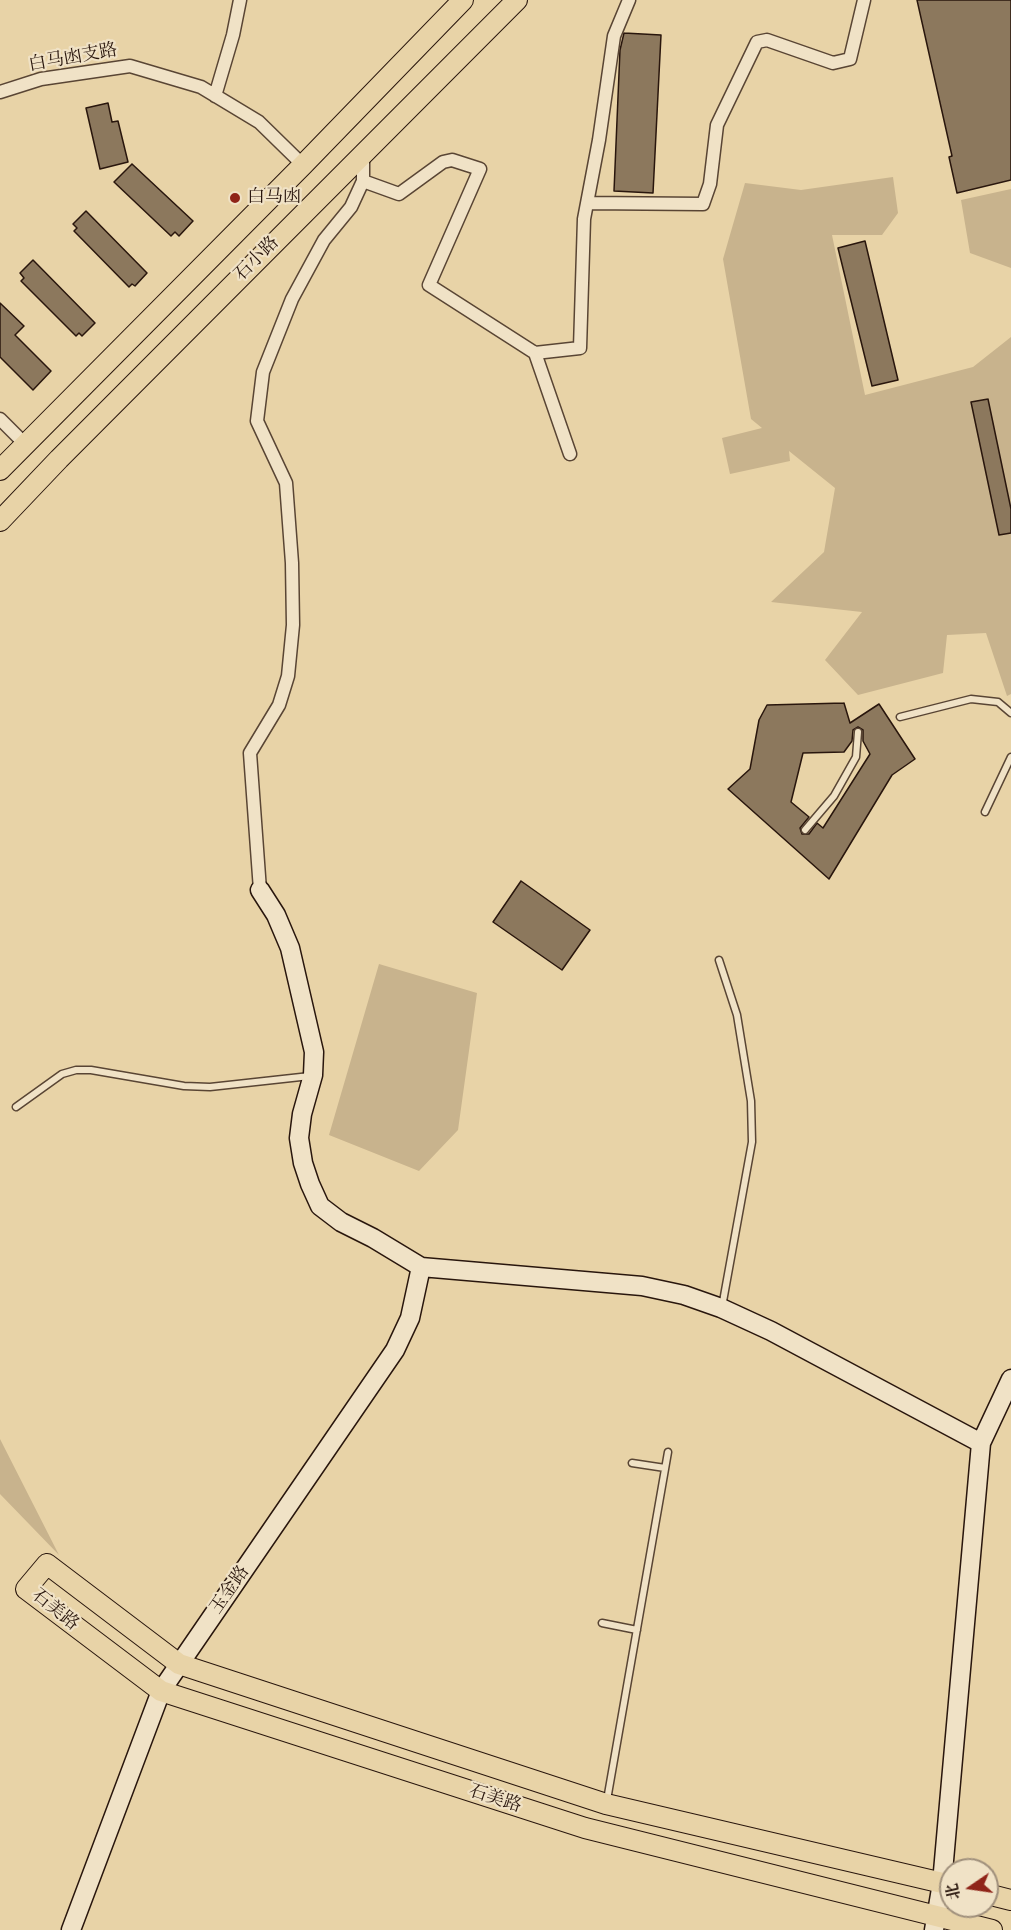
<!DOCTYPE html>
<html>
<head>
<meta charset="utf-8">
<style>
  body { margin:0 }
  #map { position:relative; width:1011px; height:1930px; overflow:hidden; background:#e8d3a7; font-family:"IM FELL Great Primer","Noto Serif SC",serif }
  canvas { display:block }
  .north { position:absolute; left:939px; top:1858px; width:60px; height:60px; box-sizing:border-box; background:#f0e2c6; border:2px solid #a0907c; border-radius:50%; rotate:257deg; font-size:16px; font-weight:700; line-height:24px; text-align:center; color:#29160d }
  .north::after { content:''; display:block; margin:auto; width:21px; height:27px; background:#8f2418; clip-path:polygon(50% 0,100% 100%,50% 72%,0 100%) }
</style>
</head>
<body>
<div id="map">
<canvas width="1011" height="1930"></canvas>
<div class="north">北</div>
</div>
<script>
const ctx = document.querySelector('canvas').getContext('2d');
ctx.lineJoin = 'round';
function fill(path, color) { ctx.fillStyle = color; ctx.fill(path, 'evenodd'); }
const toPath = rows => new Path2D(rows.map(r => 'M' + r).join(''));
function trace(path, color, width, dash) { ctx.strokeStyle = color; ctx.lineWidth = width; ctx.lineCap = dash ? 'butt' : 'round'; ctx.setLineDash(dash || []); ctx.stroke(path); }
function write(font, color, halo, rows, align = 'center') {
  ctx.font = font + ' "IM FELL Great Primer","Noto Serif SC",serif'; ctx.lineWidth = 4.5; ctx.setLineDash([]); ctx.textBaseline = 'middle'; ctx.strokeStyle = halo; ctx.fillStyle = color; for (const [text, x, y, turn = 0] of rows) {
    ctx.save(); ctx.translate(x, y); ctx.rotate((+turn || 0) * Math.PI / 180); ctx.textAlign = isNaN(turn) ? turn : align; if (halo) ctx.strokeText(text, 0, 0); ctx.fillText(text, 0, 0); ctx.restore();
  }
}
fill(toPath([
  [893,177,898,213,882,235,832,235,865,395,973,367,1011,337,1011,694,1007,696,986,633,947,635,943,673,858,695,825,660,862,612,771,602,824,552,835,488,789,451,790,461,730,474,722,438,762,428,751,419,723,259,745,183,801,190],
  [1011,189,1011,268,970,253,961,200],
  [379,964,477,993,458,1130,419,1171,329,1135],
  [0,1439,59,1555,0,1494]
]), '#c8b38d');
const building = toPath([
  [917,0,1011,0,1011,180,957,193,949,157,952,156,917,0],
  [624,33,661,35,653,193,614,191,620,50,624,33],
  [108,103,112,122,118,121,128,162,100,169,86,108,108,103],
  [132,164,193,221,179,236,175,232,171,236,114,182,132,164],
  [86,211,147,273,135,286,132,284,129,287,74,231,77,228,73,224,86,211],
  [865,241,898,380,872,386,838,248,865,241],
  [33,260,95,323,82,336,79,333,76,336,21,281,24,278,20,273,33,260],
  [0,303,24,326,15,335,51,371,33,390,0,357,0,303],
  [988,399,1011,509,1011,533,999,535,971,402,988,399],
  [844,703,850,723,879,704,915,759,892,775,829,879,728,789,750,769,759,720,767,705,844,703],
  [858,727,863,730,863,741,870,754,823,828,817,823,809,834,802,834,800,828,809,817,791,802,803,753,844,752,852,741,853,730,858,727],
  [521,881,590,930,562,970,493,922,521,881]
]);
fill(building, '#8c785d');
trace(building, '#29160d', 1.5);
const lane = toPath([
  [900,717,971,699,998,702,1011,713],
  [985,812,1011,757],
  [805,830,834,796,856,757,858,732],
  [719,960,737,1015,751,1101,752,1142,722,1307],
  [16,1107,62,1074,76,1070,91,1070,184,1086,210,1087,310,1076],
  [632,1463,665,1468],
  [602,1623,637,1630],
  [607,1800,668,1452]
]);
const street = toPath([
  [0,92,41,79,130,66,201,87,259,122,303,165],
  [215,96,233,35,240,0],
  [363,181,399,194,443,162,452,160,480,169,429,285,535,353,570,454],
  [587,203,703,204,710,184,717,125,757,42,767,40,833,63,850,59,864,0],
  [535,353,580,348,584,219,599,140,614,36,629,0],
  [0,419,25,444],
  [260,890,250,753,279,705,288,676,293,625,292,563,286,483,257,421,263,372,292,299,324,240,351,207,363,181,363,154]
]);
const secondary = toPath([
  [260,890,276,915,290,948,314,1052,313,1075,302,1114,299,1138,303,1163,310,1184,320,1206,341,1222,373,1238,421,1267,642,1286,684,1295,721,1308,771,1331,981,1443],
  [71,1930,161,1691,395,1350,410,1318,421,1267],
  [934,1930,942,1883,981,1443,1011,1379]
]);
const primary = toPath([
  [0,470,303,165,463,0],
  [0,521,59,459,517,0],
  [951,1885,606,1804,179,1664,47,1564,26,1589,161,1691,585,1828,992,1930],
  [987,1894,1011,1900]
]);
trace(lane, '#594534', 9);
trace(street, '#594534', 15);
trace(secondary, '#29160d', 21);
trace(primary, '#29160d', 22);
trace(lane, '#f0e2c6', 6);
trace(street, '#f0e2c6', 12);
trace(secondary, '#f0e2c6', 18);
trace(primary, '#e8d3a7', 20);
for (const [x, y, r, color] of [
  [235,198,6,"#8f2418"]
]) { const dot = new Path2D(); dot.arc(x, y, r, 0, 2 * Math.PI); ctx.fillStyle = color; ctx.fill(dot); trace(dot, '#f0e2c6', 2); }
write('18px', '#29160d', '#f0e2c6', [
  ["白马凼支路",73,58,-10],
  ["石小路",257,259,-45],
  ["玉金路",230,1590,-55],
  ["石美路",55,1610,39],
  ["石美路",495,1799,18]
]);
write('18px', '#29160d', '#f0e2c6', [
  ["白马凼",247,198]
], 'left');
</script>
</body>
</html>
